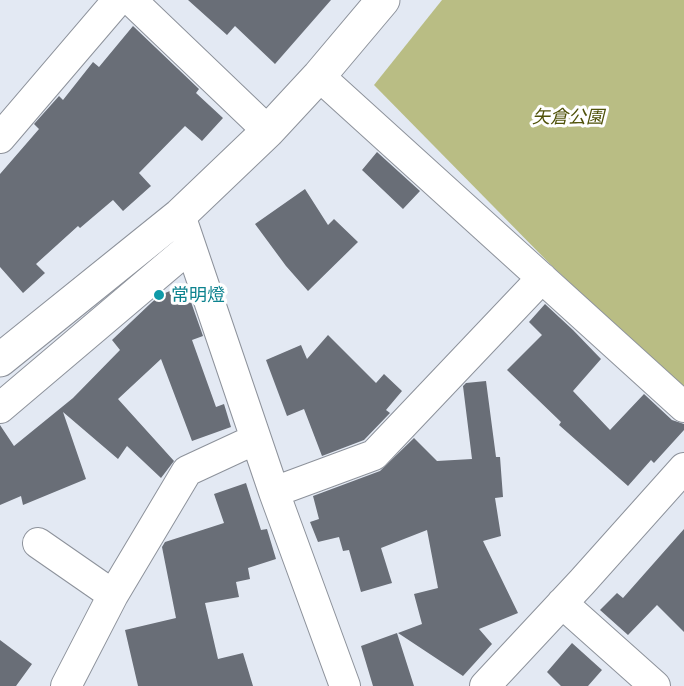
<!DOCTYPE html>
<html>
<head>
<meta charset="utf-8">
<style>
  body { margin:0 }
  canvas { display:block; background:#e3e9f3 }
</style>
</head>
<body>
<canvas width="684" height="686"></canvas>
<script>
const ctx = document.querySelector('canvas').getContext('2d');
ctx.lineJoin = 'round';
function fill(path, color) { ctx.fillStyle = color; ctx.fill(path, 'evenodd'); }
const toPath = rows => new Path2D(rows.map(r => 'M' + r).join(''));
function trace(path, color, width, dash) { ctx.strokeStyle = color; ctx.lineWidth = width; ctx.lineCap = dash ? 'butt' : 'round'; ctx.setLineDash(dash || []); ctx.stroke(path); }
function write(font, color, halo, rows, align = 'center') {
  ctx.font = font + ' "Crimson Pro","Noto Sans JP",serif'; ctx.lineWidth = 6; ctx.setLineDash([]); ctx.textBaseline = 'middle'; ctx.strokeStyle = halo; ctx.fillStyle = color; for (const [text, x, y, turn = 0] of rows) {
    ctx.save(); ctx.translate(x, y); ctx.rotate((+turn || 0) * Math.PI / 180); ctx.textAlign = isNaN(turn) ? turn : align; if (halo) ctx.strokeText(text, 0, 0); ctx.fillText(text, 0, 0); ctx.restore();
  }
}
fill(toPath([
  [442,0,684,0,684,390,550,264,374,85]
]), '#b9bd84');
fill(toPath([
  [188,0,331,0,275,64,235,26,227,35],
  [133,26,199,89,196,93,223,118,202,141,185,126,139,173,151,186,123,211,113,200,80,228,78,226,36,264,45,273,23,293,0,267,0,174,39,129,34,124,59,96,63,100,93,62,99,67],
  [377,152,420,191,403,209,362,170],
  [305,189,328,225,334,219,358,242,308,291,286,266,255,224],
  [185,285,203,336,192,340,216,407,224,404,231,427,192,441,161,359,118,399,174,461,161,478,127,446,118,459,63,412,86,479,23,505,21,496,0,505,0,425,14,446,73,398,120,350,112,340,151,303,160,295],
  [545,304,573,330,601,359,573,391,610,430,644,394,672,420,684,424,684,430,654,463,651,460,628,486,559,425,561,422,507,370,542,335,529,322],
  [328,335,376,383,384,374,402,391,386,410,390,413,364,440,322,456,304,409,287,416,266,360,301,345,307,359],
  [486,381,496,457,500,457,503,497,495,498,501,536,483,541,518,613,479,629,492,644,463,676,398,633,422,624,414,594,438,588,427,530,381,548,392,583,361,592,349,550,343,551,339,537,318,542,310,522,319,519,313,496,380,471,414,438,437,461,472,459,463,386,466,383],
  [246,483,261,530,267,529,276,559,248,568,250,579,236,582,239,597,205,603,218,659,243,653,253,686,138,686,125,630,176,618,162,547,165,542,224,523,214,494],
  [684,529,684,632,657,605,628,635,600,610,617,593,623,598],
  [397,633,414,686,373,686,361,646],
  [0,640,32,664,16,686,0,686],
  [572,643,602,670,588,686,561,686,547,672]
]), '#696e77');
const minor = toPath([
  [131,0,268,131],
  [319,76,684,407],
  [0,138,118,0],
  [180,215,274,492,345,686],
  [0,408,190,247],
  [274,492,374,455,542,278],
  [38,543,113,595],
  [562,603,655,686],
  [66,686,113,595,187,471,256,439],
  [485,686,582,582,684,468]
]);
const tertiary = toPath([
  [0,360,180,215,268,131,319,76,383,0]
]);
trace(minor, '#8d929b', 32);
trace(tertiary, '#8d929b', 35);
trace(minor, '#fff', 30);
trace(tertiary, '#fff', 33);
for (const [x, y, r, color] of [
  [159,295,6,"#0f9aa8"]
]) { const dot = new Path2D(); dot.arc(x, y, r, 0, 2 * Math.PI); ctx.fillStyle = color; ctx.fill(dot); trace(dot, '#fff', 2); }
write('italic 18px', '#50520a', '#fff', [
  ["矢倉公園",568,117]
]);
write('18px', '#0d838f', '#fff', [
  ["常明燈",171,295]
], 'left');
</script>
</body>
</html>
